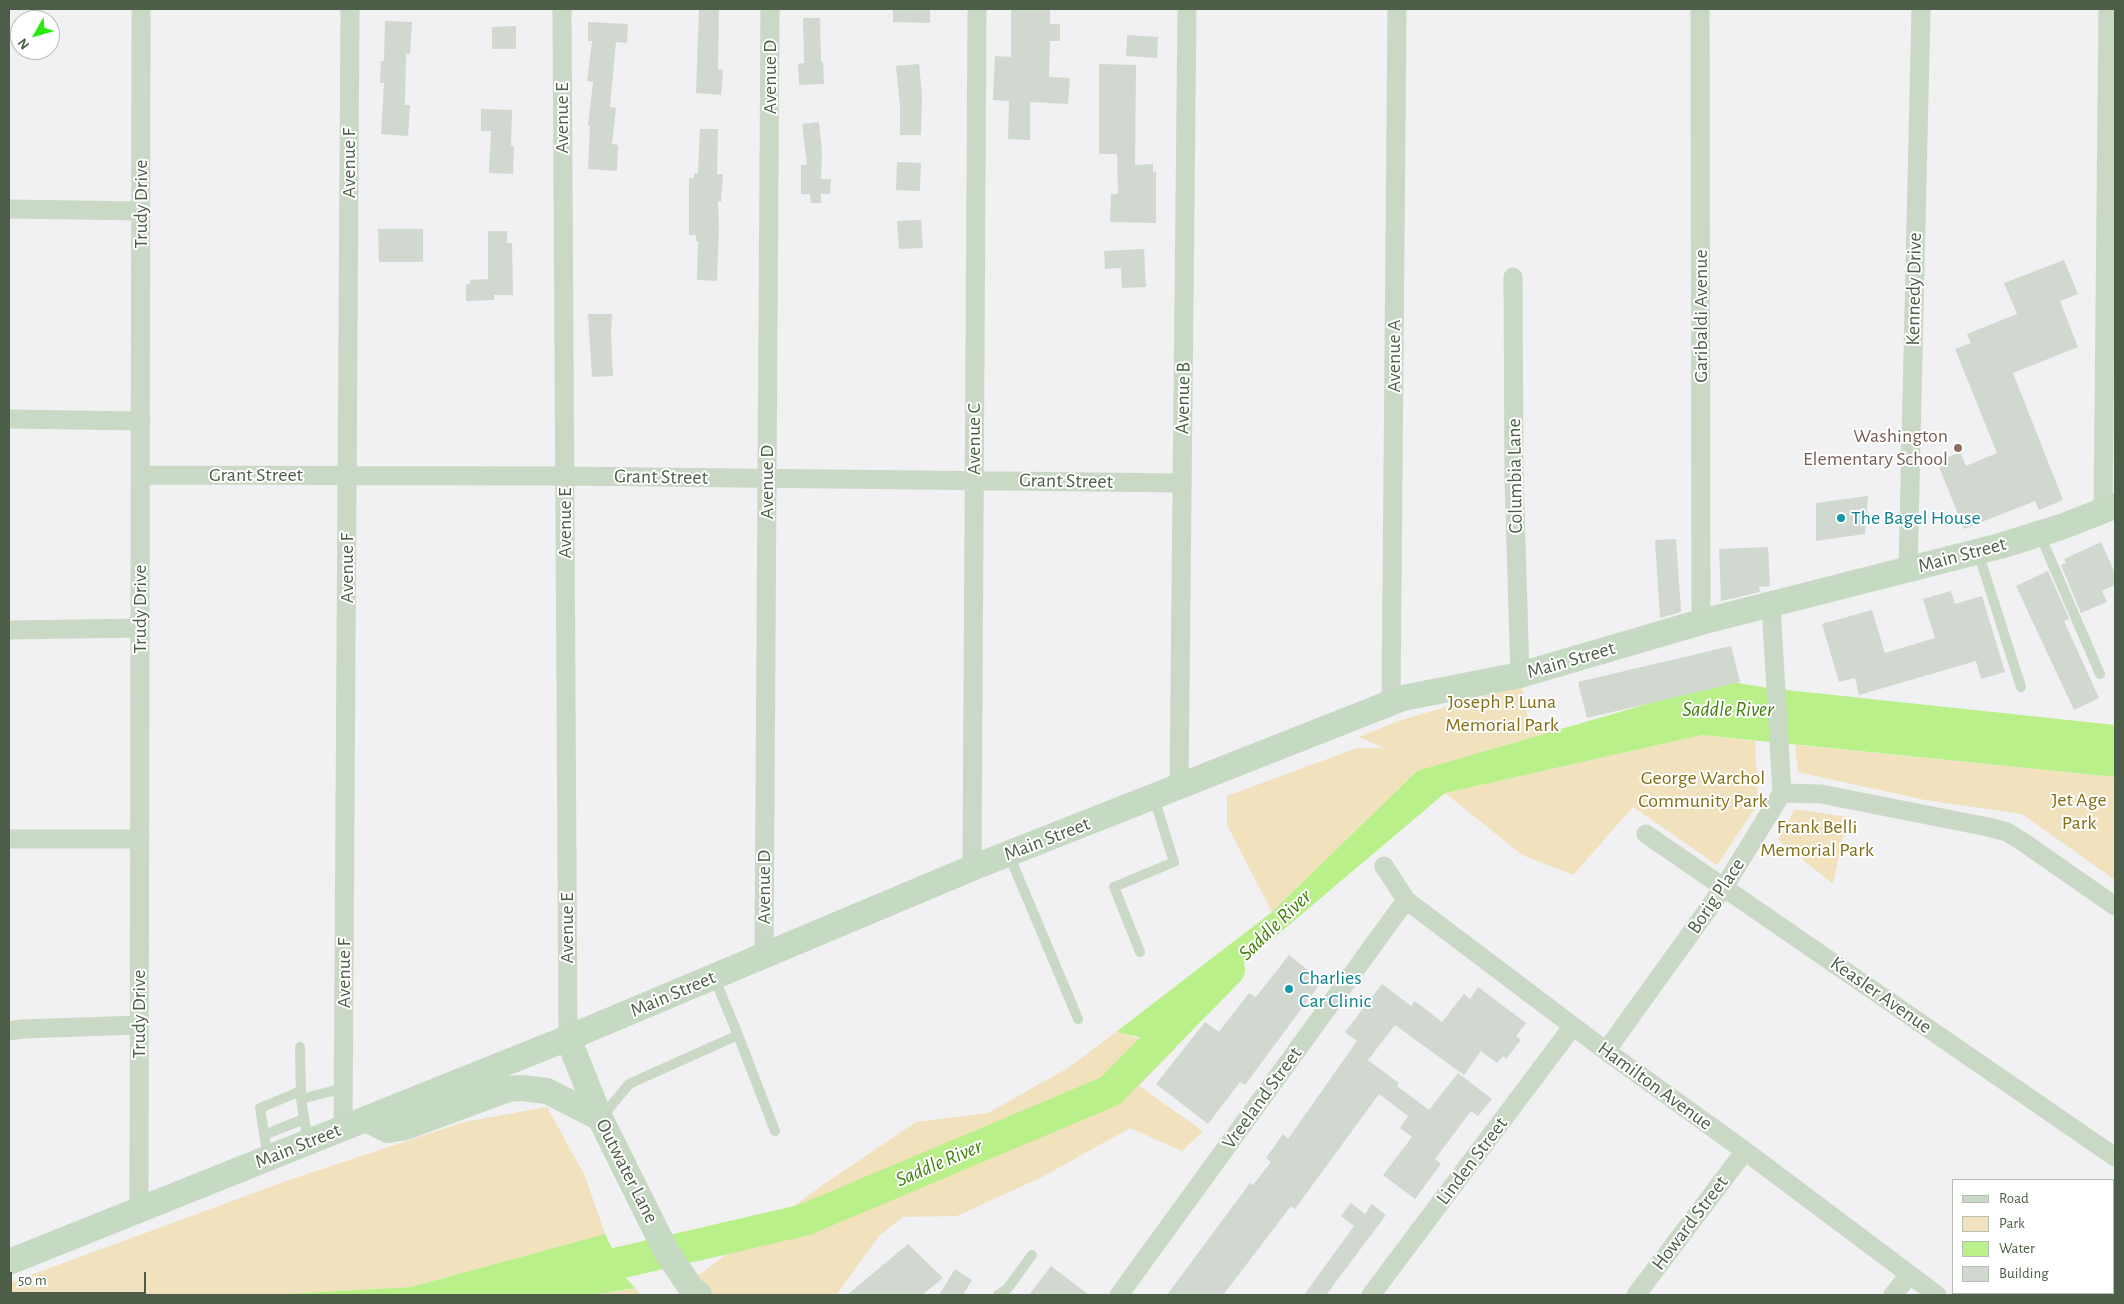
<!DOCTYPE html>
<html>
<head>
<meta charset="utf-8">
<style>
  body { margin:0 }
  #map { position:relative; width:2124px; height:1304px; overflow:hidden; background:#f1f0f2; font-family:"Alegreya Sans",sans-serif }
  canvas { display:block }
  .frame { position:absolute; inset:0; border:10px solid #4c5e47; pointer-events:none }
  .legend { position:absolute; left:1952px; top:1179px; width:162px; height:115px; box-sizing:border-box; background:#fff; border:1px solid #b7bfb5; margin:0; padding:6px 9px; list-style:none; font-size:15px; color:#4c5e47 }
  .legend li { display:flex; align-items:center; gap:10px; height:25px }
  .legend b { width:25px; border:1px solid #b7bfb5 }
  .north { position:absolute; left:10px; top:10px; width:50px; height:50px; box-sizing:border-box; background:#fff; border:1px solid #b7bfb5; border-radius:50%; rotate:232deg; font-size:14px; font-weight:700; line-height:20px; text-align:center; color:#4c5e47 }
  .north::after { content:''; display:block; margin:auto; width:18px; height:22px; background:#2bea12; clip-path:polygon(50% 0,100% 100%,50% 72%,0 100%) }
  .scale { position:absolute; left:10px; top:1272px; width:136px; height:22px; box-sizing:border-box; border:2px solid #4c5e47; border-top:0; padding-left:6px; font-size:15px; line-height:18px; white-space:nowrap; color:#4c5e47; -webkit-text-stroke:4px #fff; paint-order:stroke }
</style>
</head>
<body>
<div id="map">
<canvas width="2124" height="1304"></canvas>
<div class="frame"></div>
<ul class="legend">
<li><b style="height:6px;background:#c6d9c2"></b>Road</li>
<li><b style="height:14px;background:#f1e2bd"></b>Park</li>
<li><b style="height:14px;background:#b9f089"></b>Water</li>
<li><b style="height:14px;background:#d0d8cf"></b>Building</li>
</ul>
<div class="north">N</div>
<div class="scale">50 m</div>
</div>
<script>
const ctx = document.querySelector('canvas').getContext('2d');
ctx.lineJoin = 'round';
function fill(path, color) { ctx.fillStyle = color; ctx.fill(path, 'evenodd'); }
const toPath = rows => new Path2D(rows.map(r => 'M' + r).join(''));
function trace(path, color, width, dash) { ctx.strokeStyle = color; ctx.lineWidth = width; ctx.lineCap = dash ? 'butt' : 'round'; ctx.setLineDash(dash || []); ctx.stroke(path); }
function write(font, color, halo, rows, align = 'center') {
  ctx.font = font + ' "Alegreya Sans",sans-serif'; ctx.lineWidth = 4; ctx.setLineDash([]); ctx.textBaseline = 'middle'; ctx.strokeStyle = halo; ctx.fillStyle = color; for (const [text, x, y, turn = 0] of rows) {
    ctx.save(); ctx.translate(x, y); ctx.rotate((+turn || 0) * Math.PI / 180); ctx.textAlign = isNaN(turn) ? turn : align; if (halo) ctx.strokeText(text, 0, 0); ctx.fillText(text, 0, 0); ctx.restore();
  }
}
fill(toPath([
  [1522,685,1529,726,1552,733,1417,771,1272,912,1227,825,1227,796,1357,748,1384,748,1359,737,1398,721],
  [1702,735,1755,741,1758,804,1717,865,1633,807,1573,875,1522,855,1445,793],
  [1795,745,2115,777,2115,880,2022,814,1925,800,1798,772],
  [1795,809,1847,817,1833,884,1778,840],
  [1116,1032,1176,1048,1139,1086,1203,1131,1182,1151,1130,1128,1042,1177,957,1216,903,1217,879,1236,836,1295,709,1295,693,1279,827,1182,916,1122,988,1113,1068,1068],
  [547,1107,585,1176,605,1234,411,1287,265,1295,9,1295,9,1283,292,1179,464,1122],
  [635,1288,641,1295,592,1295]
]), '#f1e2bd');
fill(toPath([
  [1726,681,1768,688,2115,725,2115,777,1702,735,1445,793,1153,1040,1116,1032,1272,912,1417,771],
  [605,1234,626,1278,635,1288,592,1295,265,1295,411,1287]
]), '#b9f089');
trace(toPath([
  [576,1273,804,1220,1110,1091,1229,970]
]), '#b9f089', 32);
fill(toPath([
  [699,9,719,9,718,69,723,70,721,95,696,93],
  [893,9,930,9,930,23,893,22],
  [1011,9,1050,9,1050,24,1060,24,1060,41,1050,41,1049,77,1070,78,1068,104,1030,102,1030,140,1008,139,1009,101,993,100,995,56,1011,57],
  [803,18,820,18,821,62,823,62,824,84,799,85,798,64,804,63],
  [385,21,412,22,410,54,406,54,405,105,410,105,408,136,381,134,384,83,380,83,381,61,384,61],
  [588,22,628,24,627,43,616,42,610,107,616,108,612,144,618,145,617,171,588,169,590,126,588,126,593,82,587,81,592,41,588,41],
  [516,26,516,49,492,49,492,27],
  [1127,35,1158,37,1157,58,1126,56],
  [919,64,922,94,921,135,900,135,900,106,896,66],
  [1099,64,1136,65,1135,165,1153,164,1153,172,1156,171,1156,223,1110,222,1111,194,1118,194,1117,154,1099,154],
  [481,109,512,110,511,146,514,146,513,174,489,173,491,131,481,131],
  [819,122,822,152,821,179,831,179,830,194,821,194,821,203,811,203,810,194,801,194,801,165,807,165,802,124],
  [700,129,718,129,717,174,723,174,721,202,718,201,719,225,717,281,697,280,698,241,696,241,696,235,689,235,689,178,694,178,694,173,698,173],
  [897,162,921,163,920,191,896,190],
  [921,220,923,248,899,249,897,221],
  [378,229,423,229,423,262,379,262],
  [488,231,507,231,507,243,512,243,513,295,494,295,494,300,466,301,466,285,470,283,470,280,488,279],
  [1144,249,1146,287,1122,288,1121,268,1105,269,1104,251],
  [2064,260,2078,294,2060,301,2078,347,2013,373,2063,500,2039,510,2035,501,1964,529,1937,462,1960,452,1966,466,1997,453,1955,349,1971,343,1967,334,2017,314,2004,283],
  [588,314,612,314,611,335,613,376,592,377],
  [1868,496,1865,534,1816,541,1816,503],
  [1676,539,1681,612,1660,618,1655,540],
  [2101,542,2115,573,2115,585,2102,591,2107,602,2081,613,2061,565,2066,563,2064,559],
  [1768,547,1770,586,1759,587,1760,592,1721,601,1719,549],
  [2048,571,2069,619,2064,621,2099,698,2074,710,2016,586],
  [1951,591,1955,604,1982,596,2005,672,1981,679,1976,661,1859,695,1855,678,1839,682,1822,624,1872,610,1885,653,1935,638,1923,599],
  [1731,646,1740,682,1587,718,1578,682],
  [1289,955,1322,981,1245,1085,1240,1082,1208,1124,1156,1084,1205,1022,1219,1032,1249,993,1256,997],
  [1382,984,1411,1006,1415,1001,1442,1022,1464,994,1470,999,1478,987,1526,1023,1516,1036,1521,1040,1506,1059,1503,1056,1497,1063,1481,1051,1464,1075,1395,1025,1368,1060,1399,1083,1397,1086,1429,1110,1458,1073,1492,1099,1478,1116,1471,1111,1435,1159,1441,1164,1415,1199,1383,1175,1412,1137,1400,1128,1408,1116,1379,1094,1295,1209,1291,1206,1223,1295,1167,1295,1250,1183,1253,1185,1271,1162,1266,1158,1283,1134,1288,1139,1357,1041,1345,1032],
  [1351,1203,1365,1214,1372,1204,1386,1215,1326,1295,1304,1295,1354,1226,1341,1216],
  [908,1244,943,1278,922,1295,847,1295],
  [1051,1266,1089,1295,1029,1295],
  [955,1269,972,1280,963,1295,939,1295]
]), '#d0d8cf');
trace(toPath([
  [2040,535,2100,674],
  [1978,552,2021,687],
  [1009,855,1078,1019],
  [1140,952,1114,887,1174,862,1154,798],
  [738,1035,775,1131],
  [300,1047,301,1096],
  [601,1118,629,1084,738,1035,714,977],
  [264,1135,304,1119],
  [308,1142,301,1099,344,1088],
  [268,1157,260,1108,301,1091],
  [998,1295,1007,1289,1032,1255]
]), '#cad8c6', 10);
trace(toPath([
  [562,9,568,1038],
  [1700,9,1701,622],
  [9,209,141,211],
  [1513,277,1514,477,1520,675],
  [9,419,141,421],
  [140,475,564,476,1182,483],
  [2103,511,2108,9],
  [1908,570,1921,9],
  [9,630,140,628],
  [1391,702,1397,9],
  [1179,786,1187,9],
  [1782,793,1821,794,1988,827,2007,832,2023,842,2115,906],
  [1646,834,2115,1157],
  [9,839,140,839],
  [1384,866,1406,900,1606,1051,1745,1151,1937,1295],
  [972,868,977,9],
  [764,956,770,9],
  [9,1031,22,1029,139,1025],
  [1606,1051,1724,887,1782,793,1771,605],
  [343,1128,350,9],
  [139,1210,141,9],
  [1119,1295,1406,900],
  [1371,1295,1573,1026],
  [1636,1295,1745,1151],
  [1893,1295,1909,1275]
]), '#cad8c6', 19);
trace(toPath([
  [568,1038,600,1118,666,1251,691,1288,699,1295],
  [366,1119,388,1130,405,1127,508,1089,522,1088,547,1091,600,1118],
  [9,1262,568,1038,972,868,1403,698,1520,675,1701,622,2000,546,2061,527,2115,506]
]), '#c6d9c2', 26);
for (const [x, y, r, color] of [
  [1958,448,5,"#8d6e63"],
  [1841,518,5,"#0f9aa8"],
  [1289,989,5,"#0f9aa8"]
]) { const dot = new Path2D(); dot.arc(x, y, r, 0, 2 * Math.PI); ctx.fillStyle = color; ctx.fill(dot); trace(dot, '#fff', 2); }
write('20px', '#4c5e47', '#fff', [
  ["Avenue D",770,77,-90],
  ["Avenue E",562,118,-90],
  ["Avenue F",349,163,-90],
  ["Trudy Drive",141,204,-90],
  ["Kennedy Drive",1914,289,-89],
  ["Garibaldi Avenue",1701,316,-90],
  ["Avenue A",1394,356,-90],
  ["Avenue B",1183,398,-89],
  ["Avenue C",974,439,-90],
  ["Grant Street",256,475],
  ["Columbia Lane",1515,476,-91],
  ["Grant Street",661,477,1],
  ["Grant Street",1066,481,1],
  ["Avenue D",767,482,-90],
  ["Avenue E",565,523,-90],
  ["Main Street",1962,555,-15],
  ["Avenue F",347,568,-90],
  ["Trudy Drive",140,609,-90],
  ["Main Street",1571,660,-16],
  ["Main Street",1047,839,-21],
  ["Avenue D",764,887,-90],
  ["Borig Place",1716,896,-56],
  ["Avenue E",567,928,-90],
  ["Avenue F",344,973,-90],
  ["Main Street",673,994,-23],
  ["Keasler Avenue",1881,995,35],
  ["Trudy Drive",139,1014,-90],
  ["Hamilton Avenue",1655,1086,36],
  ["Vreeland Street",1262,1098,-54],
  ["Main Street",298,1146,-22],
  ["Linden Street",1472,1161,-53],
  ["Outwater Lane",627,1171,63],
  ["Howard Street",1690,1223,-53]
]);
write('20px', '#785e54', '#fff', [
  ["Washington",1948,436],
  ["Elementary School",1948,459]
], 'right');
write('20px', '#0d838f', '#fff', [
  ["The Bagel House",1851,518],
  ["Charlies",1299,978],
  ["Car Clinic",1299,1001]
], 'left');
write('20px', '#846f14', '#fff', [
  ["Joseph P. Luna",1502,702],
  ["Memorial Park",1502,725],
  ["George Warchol",1703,778],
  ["Community Park",1703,801],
  ["Jet Age",2079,800],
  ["Park",2079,823],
  ["Frank Belli",1817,827],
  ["Memorial Park",1817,850]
]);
write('italic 21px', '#42810a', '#fff', [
  ["Saddle River",1728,710],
  ["Saddle River",1275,925,-44],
  ["Saddle River",939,1163,-23]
]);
</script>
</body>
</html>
